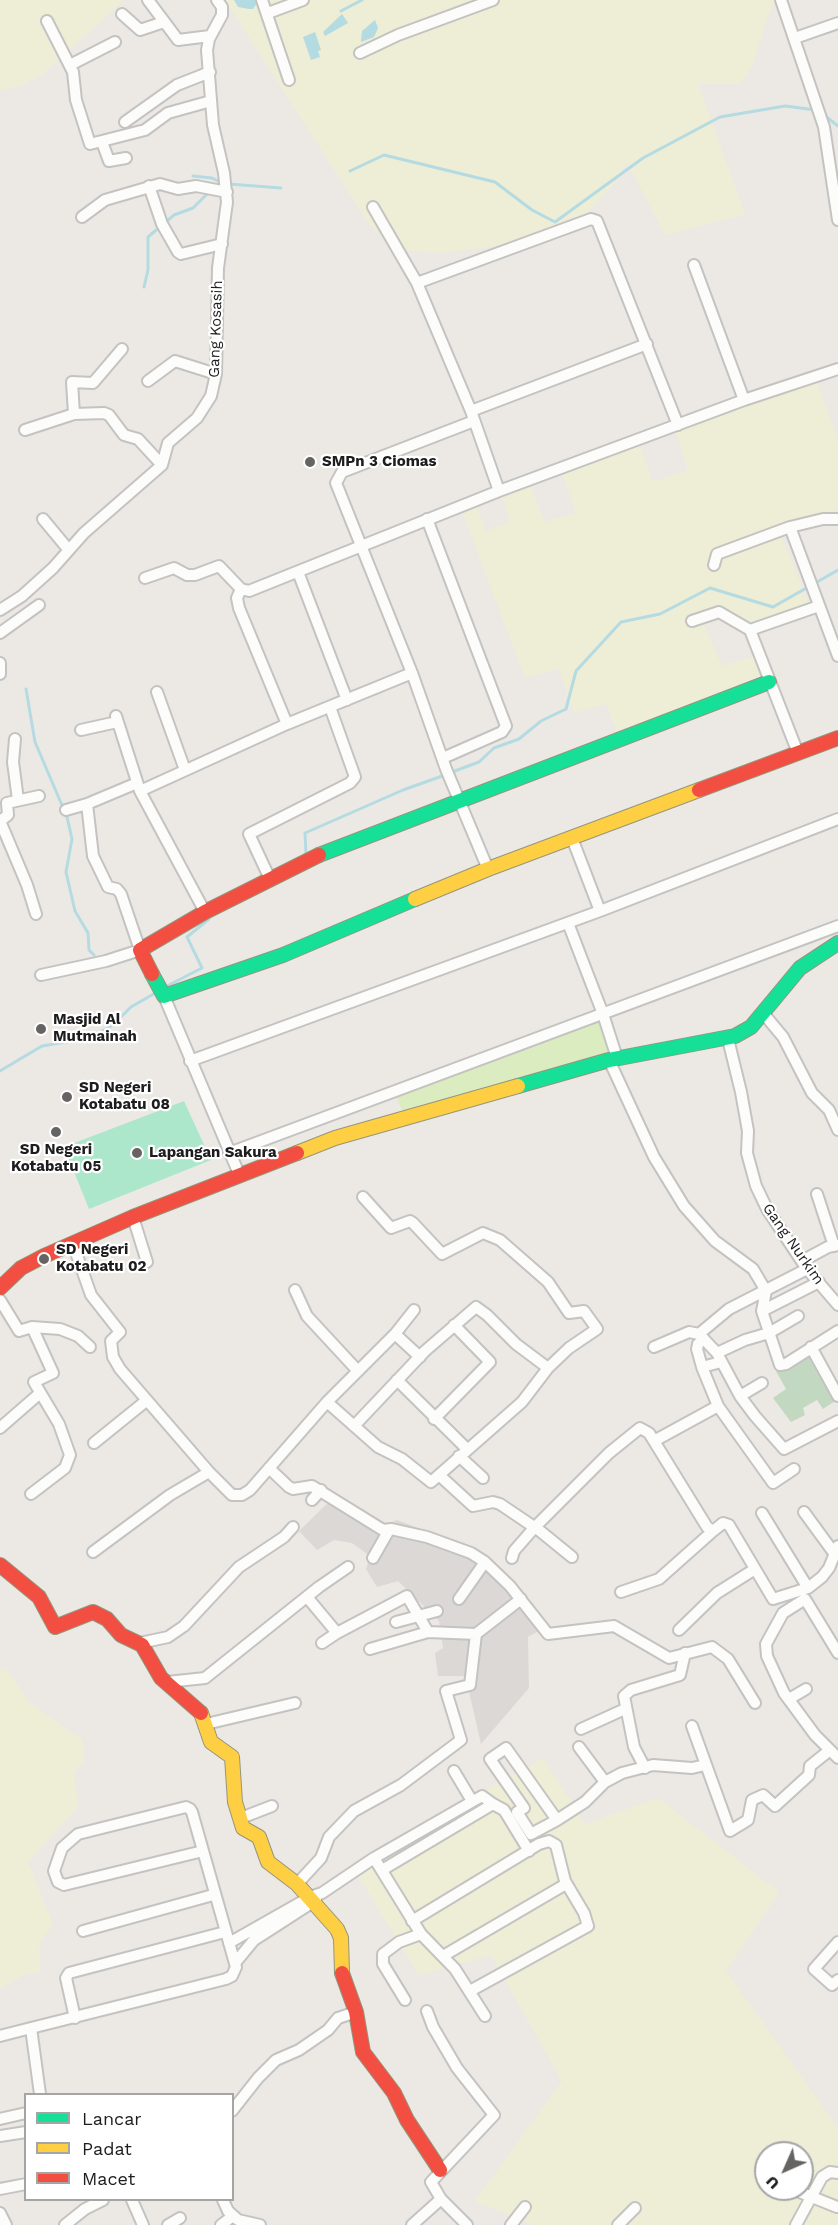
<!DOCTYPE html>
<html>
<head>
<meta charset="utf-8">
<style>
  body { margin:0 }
  #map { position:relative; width:838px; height:2225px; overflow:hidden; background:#ece9e4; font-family:"Work Sans",sans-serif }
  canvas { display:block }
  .legend { position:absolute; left:24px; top:2093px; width:210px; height:108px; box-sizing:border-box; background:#fff; border:2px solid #a5a5a5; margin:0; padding:8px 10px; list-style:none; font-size:18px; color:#1d1d1d }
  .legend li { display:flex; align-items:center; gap:12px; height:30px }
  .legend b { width:30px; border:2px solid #a5a5a5 }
  .north { position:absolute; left:754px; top:2141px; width:60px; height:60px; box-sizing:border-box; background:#fff; border:2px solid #a5a5a5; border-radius:50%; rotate:225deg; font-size:16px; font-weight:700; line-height:24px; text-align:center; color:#1d1d1d }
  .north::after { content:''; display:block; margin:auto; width:21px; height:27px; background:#656463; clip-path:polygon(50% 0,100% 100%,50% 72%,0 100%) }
</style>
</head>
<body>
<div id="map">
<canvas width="838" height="2225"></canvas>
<ul class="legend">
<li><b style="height:8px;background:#16e098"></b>Lancar</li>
<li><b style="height:8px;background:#ffcf43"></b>Padat</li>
<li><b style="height:8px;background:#f24e42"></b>Macet</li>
</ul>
<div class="north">U</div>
</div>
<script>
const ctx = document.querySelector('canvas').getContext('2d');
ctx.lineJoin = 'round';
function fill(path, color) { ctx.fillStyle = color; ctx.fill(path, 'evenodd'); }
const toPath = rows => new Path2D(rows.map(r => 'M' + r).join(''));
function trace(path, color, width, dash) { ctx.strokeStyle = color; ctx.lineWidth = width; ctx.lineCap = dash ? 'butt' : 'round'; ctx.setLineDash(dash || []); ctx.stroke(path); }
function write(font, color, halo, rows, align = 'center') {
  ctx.font = font + ' "Work Sans",sans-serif'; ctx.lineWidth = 4.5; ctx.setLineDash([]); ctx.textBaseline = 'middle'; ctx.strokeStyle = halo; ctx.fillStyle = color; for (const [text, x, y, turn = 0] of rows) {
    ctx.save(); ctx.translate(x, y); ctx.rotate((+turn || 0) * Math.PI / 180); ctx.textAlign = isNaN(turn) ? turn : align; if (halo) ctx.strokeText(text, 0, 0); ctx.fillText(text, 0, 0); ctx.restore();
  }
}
fill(toPath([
  [337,1494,387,1524,397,1520,475,1550,496,1565,532,1603,546,1627,528,1637,529,1688,481,1744,468,1687,472,1676,438,1676,435,1653,443,1648,439,1621,398,1581,377,1587,366,1569,370,1556,352,1543,334,1540,317,1550,299,1531]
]), '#dbd8d6');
fill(toPath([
  [0,0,124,0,42,75,20,86,0,90],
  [225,0,775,0,766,20,753,65,740,84,698,84,745,214,665,235,627,162,615,183,583,217,516,244,438,253,411,251,388,243,369,224],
  [816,380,838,440,838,509,778,528,809,604,750,627,715,608,700,615,722,666,754,657,764,680,617,731,606,704,574,713,559,669,525,678,463,514,477,507,486,531,510,522,502,497,530,486,545,522,576,513,562,473,640,446,653,482,688,470,676,431],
  [5,1668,30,1703,81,1739,84,1746,83,1762,74,1773,78,1807,28,1862,53,1925,39,1943,40,1972,25,1974,0,1989,0,1670],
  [543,1758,585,1824,658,1798,779,1892,726,1971,838,2128,838,2225,533,2225,475,2201,562,2081,491,1955,419,1975,352,1866],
  [766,2153,802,2153,802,2189,766,2189]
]), '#eeedd6');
fill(toPath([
  [599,1019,613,1057,402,1111,395,1092]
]), '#daecc0');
fill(toPath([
  [813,1350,838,1399,823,1409,817,1400,803,1408,805,1415,791,1422,773,1398,786,1389,776,1371]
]), '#c2d8c1');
fill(toPath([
  [184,1101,211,1160,89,1209,64,1147]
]), '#ace7cb');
fill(toPath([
  [234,0,255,0,257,3,253,9,249,9,238,7],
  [342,14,348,23,325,36,323,32],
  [375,20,378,28,374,37,361,42,362,31],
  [315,32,321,50,318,51,320,57,311,60,303,37]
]), '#b5dbe2');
trace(toPath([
  [341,11,362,0],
  [824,115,838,126],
  [350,171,384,155,495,182,532,210,555,222,643,158,720,117,785,106,816,110],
  [193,176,212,178,220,182],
  [229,184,281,188],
  [144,287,148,270,148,237,174,215,193,208,209,192],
  [26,689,35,742,67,817,72,839,66,872,75,911,88,933,89,950,94,955],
  [452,772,479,762,494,748,519,739,541,721,566,709,576,671,621,622,660,614,710,588,773,607,838,570],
  [306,854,305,833,403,790,445,775],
  [165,987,202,968,187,937,209,919],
  [0,1071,42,1046,90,1038,113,1025,131,1007,157,992]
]), '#b5dbe2', 3);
const street = toPath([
  [148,0,178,40,210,36],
  [262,0,289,80],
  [781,0,824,127,838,220],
  [268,13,303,0],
  [122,14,140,30,164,22],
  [47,21,73,72,76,100,90,144,145,130,168,113,211,101],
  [795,38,838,23],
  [360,53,398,35,493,0],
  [70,65,115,42],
  [125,122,177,85,210,72],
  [102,142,109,161,126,158],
  [149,186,162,224,178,252,181,254,222,244],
  [373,207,417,283,471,411,499,491],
  [82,217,105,200,160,184,178,189,196,186,227,192],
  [694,265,744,400],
  [417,283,591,219,597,221,678,425],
  [122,349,93,383,72,382,74,414,104,413,109,415,124,435,138,439,162,465],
  [148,381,175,361,216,374],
  [471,411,647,344],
  [474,421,342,472,336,483,412,673,446,769,488,869],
  [25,430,74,414],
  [43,519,68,549],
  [427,519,506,726,502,732,443,758],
  [838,519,823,519,790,527,838,656],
  [714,565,717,554,790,527],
  [298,572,347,700],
  [145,578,174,568,187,575,195,575,219,566,241,589,249,591,499,491,744,400,838,369],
  [241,589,237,598,239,608,287,724],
  [0,610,22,596,53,568,84,533,162,465,168,443,197,418,211,396,216,374,218,268,227,202,224,173,213,125,207,50,209,39,222,15,222,7,217,0],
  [692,621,719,612,750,630],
  [0,633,39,605],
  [0,663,0,674],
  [157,692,185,770],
  [116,716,140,791,205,912],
  [81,730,117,722],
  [15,739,13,762,18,800],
  [798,753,750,630,819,606],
  [140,791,287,724,412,673],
  [66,810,87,804,137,783],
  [0,821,27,885,36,914],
  [0,821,8,815,7,803,39,796],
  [572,838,600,911],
  [270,879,249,834,350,783,355,777,330,707],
  [568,923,603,1014,617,1058],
  [41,975,106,961,140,950,121,894,117,889,108,887,93,856,87,804],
  [164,996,239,1174],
  [763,1013,783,1037,812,1093,829,1110,838,1130],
  [728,1039,741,1092,748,1131,747,1153,756,1186,767,1209,807,1269,838,1305],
  [609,1060,654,1157,684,1206,715,1241,753,1269,766,1291,762,1311,780,1365,786,1364,838,1331],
  [190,1061,600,911,838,819],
  [229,1153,838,926],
  [817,1194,834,1246],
  [133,1217,147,1262],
  [73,1244,91,1295,120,1332,111,1341,113,1357,120,1369,209,1472,232,1495,242,1495,250,1490,327,1402,395,1334,414,1310],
  [802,1261,828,1247,838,1245],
  [295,1290,307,1316,357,1370],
  [0,1300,19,1331,32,1327,60,1329,78,1336,90,1347],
  [762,1311,819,1282],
  [395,1334,420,1357],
  [699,1334,729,1309,807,1269],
  [654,1347,689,1332,699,1334,717,1353,740,1396,755,1416,784,1449,838,1421],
  [811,1347,838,1396],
  [717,1353,745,1340,769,1333,798,1316],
  [721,1362,702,1367,718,1406,773,1483,794,1469],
  [702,1367,697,1349,698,1344,704,1339],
  [397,1380,467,1449],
  [740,1396,762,1383],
  [327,1402,378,1447,402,1459,431,1482,522,1402,548,1368,569,1348,597,1329,584,1311,569,1313,548,1282,500,1240,483,1233,442,1254,413,1223,410,1221,391,1228,363,1197],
  [434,1419,490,1362,454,1325],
  [354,1426,425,1351,476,1307,487,1315,516,1344,548,1368],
  [0,1428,39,1394],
  [654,1441,718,1406],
  [94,1443,146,1401],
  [459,1456,483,1478],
  [269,1468,289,1487,293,1489,312,1486,383,1530,391,1529,427,1537,471,1553,485,1562,510,1586,548,1634,614,1626,669,1658,712,1647,728,1659,755,1703],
  [439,1475,473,1506,493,1502,500,1504,540,1531,572,1557],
  [31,1494,65,1468,70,1455,59,1424,34,1382,53,1373,32,1327],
  [312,1500,321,1490],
  [804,1512,834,1553],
  [762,1513,808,1588],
  [93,1552,170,1495,209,1472],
  [373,1558,389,1530],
  [512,1558,514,1551,534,1528,609,1453,640,1428,649,1433,707,1527,713,1531,723,1523,729,1525,773,1599,808,1588,822,1577,829,1568,838,1546],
  [621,1592,659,1579,713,1531],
  [307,1597,337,1633,407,1596,428,1632,476,1634],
  [459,1599,485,1562],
  [396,1622,437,1611],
  [679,1630,717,1593,755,1569],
  [140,1643,168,1637,184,1626,239,1567,284,1537,293,1527],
  [322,1643,337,1633],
  [370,1649,428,1632],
  [838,1653,805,1599,783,1613,766,1644,767,1656,784,1693,815,1735,838,1758],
  [167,1682,205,1678,319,1587,348,1567],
  [789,1699,806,1689],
  [206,1724,295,1703],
  [692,1726,730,1831,748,1820,752,1800,763,1795,775,1806,809,1775,810,1766,830,1750],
  [581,1729,625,1709],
  [579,1747,605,1782],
  [645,1768,634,1747,624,1696,631,1690,680,1675,685,1653],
  [454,1771,472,1801],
  [241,1818,272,1806],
  [557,1820,506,1748,490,1759,524,1808,517,1812,531,1834,557,1820,585,1802,605,1782,622,1773,653,1765,692,1768,705,1765],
  [382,1870,493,1804,504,1810,529,1851],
  [297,1884,321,1858,329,1837,354,1811,401,1785,461,1740,446,1691,470,1685,476,1634,521,1599],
  [412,1921,539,1844,549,1841,556,1845,565,1881,584,1913,588,1926,470,1991],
  [83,1931,213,1895],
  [838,1942,814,1969,832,1985,838,1980],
  [229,1943,310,1897,322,1893,374,1858],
  [443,1956,566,1884],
  [235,1963,254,1940,316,1900],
  [405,2000,383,1964,383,1954,399,1942,421,1934],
  [427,2011,433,2027,457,2068,494,2115,431,2182,441,2199,467,2225],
  [485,2016,455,1969,421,1934,374,1858,482,1796,493,1804],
  [75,2018,66,1978,69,1973,225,1932],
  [0,2036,31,2028],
  [40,2094,31,2028,226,1979,232,1976,236,1967,192,1812,190,1809,186,1807,78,1834,62,1848,54,1871,58,1882,64,1885,203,1851],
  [232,2111,258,2078,276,2060,299,2050,328,2030,338,2018,356,2012],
  [0,2119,26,2113],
  [0,2136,26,2132],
  [0,2189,26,2184],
  [792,2189,837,2207],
  [132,2200,143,2225],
  [223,2200,228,2211,238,2220,260,2225],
  [0,2213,6,2225],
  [65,2225,85,2209,103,2200],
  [168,2225,180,2218],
  [221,2225,233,2216],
  [412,2225,441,2199],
  [511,2225,525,2207],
  [618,2225,635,2208],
  [796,2225,822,2177,830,2172,838,2173]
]);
const fast = toPath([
  [319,855,769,682],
  [152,974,164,996,283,955,415,899],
  [518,1086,609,1060,735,1036,751,1027,800,968,838,943]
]);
const slow = toPath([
  [415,899,488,869,699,790],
  [297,1153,335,1138,518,1086],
  [201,1713,211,1742,232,1757,235,1802,243,1828,259,1837,268,1862,297,1884,337,1929,341,1938,342,1973]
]);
const jam = toPath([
  [699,790,838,738],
  [152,974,140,950,205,912,319,855],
  [0,1288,21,1268,44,1256,133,1217,297,1153],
  [0,1565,39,1597,55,1627,93,1612,107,1619,121,1635,142,1645,161,1678,201,1713],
  [342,1973,356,2012,363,2052,394,2093,407,2120,440,2170]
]);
trace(street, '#c4c3c1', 14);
trace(fast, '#95957c', 16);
trace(slow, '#95957c', 16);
trace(jam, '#95957c', 16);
trace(street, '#fcfcfb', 10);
trace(fast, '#16e098', 14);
trace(slow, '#ffcf43', 14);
trace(jam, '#f24e42', 14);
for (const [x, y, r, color] of [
  [310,462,6,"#656463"],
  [41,1029,6,"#656463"],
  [67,1097,6,"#656463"],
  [56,1132,6,"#656463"],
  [137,1153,6,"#656463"],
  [44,1259,6,"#656463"]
]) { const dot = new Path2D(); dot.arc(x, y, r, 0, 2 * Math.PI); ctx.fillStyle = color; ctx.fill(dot); trace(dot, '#fff', 2); }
write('15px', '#1d1d1d', '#fff', [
  ["Gang Kosasih",216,329,-88],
  ["Gang Nurkim",793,1244,55]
]);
write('bold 15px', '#1d1d1d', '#fff', [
  ["SMPn 3 Ciomas",322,462],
  ["Masjid Al",53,1020],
  ["Mutmainah",53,1037],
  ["SD Negeri",79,1088],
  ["Kotabatu 08",79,1105],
  ["SD Negeri",56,1150,"center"],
  ["Kotabatu 05",56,1167,"center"],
  ["Lapangan Sakura",149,1153],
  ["SD Negeri",56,1250],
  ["Kotabatu 02",56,1267]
], 'left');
</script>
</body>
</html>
